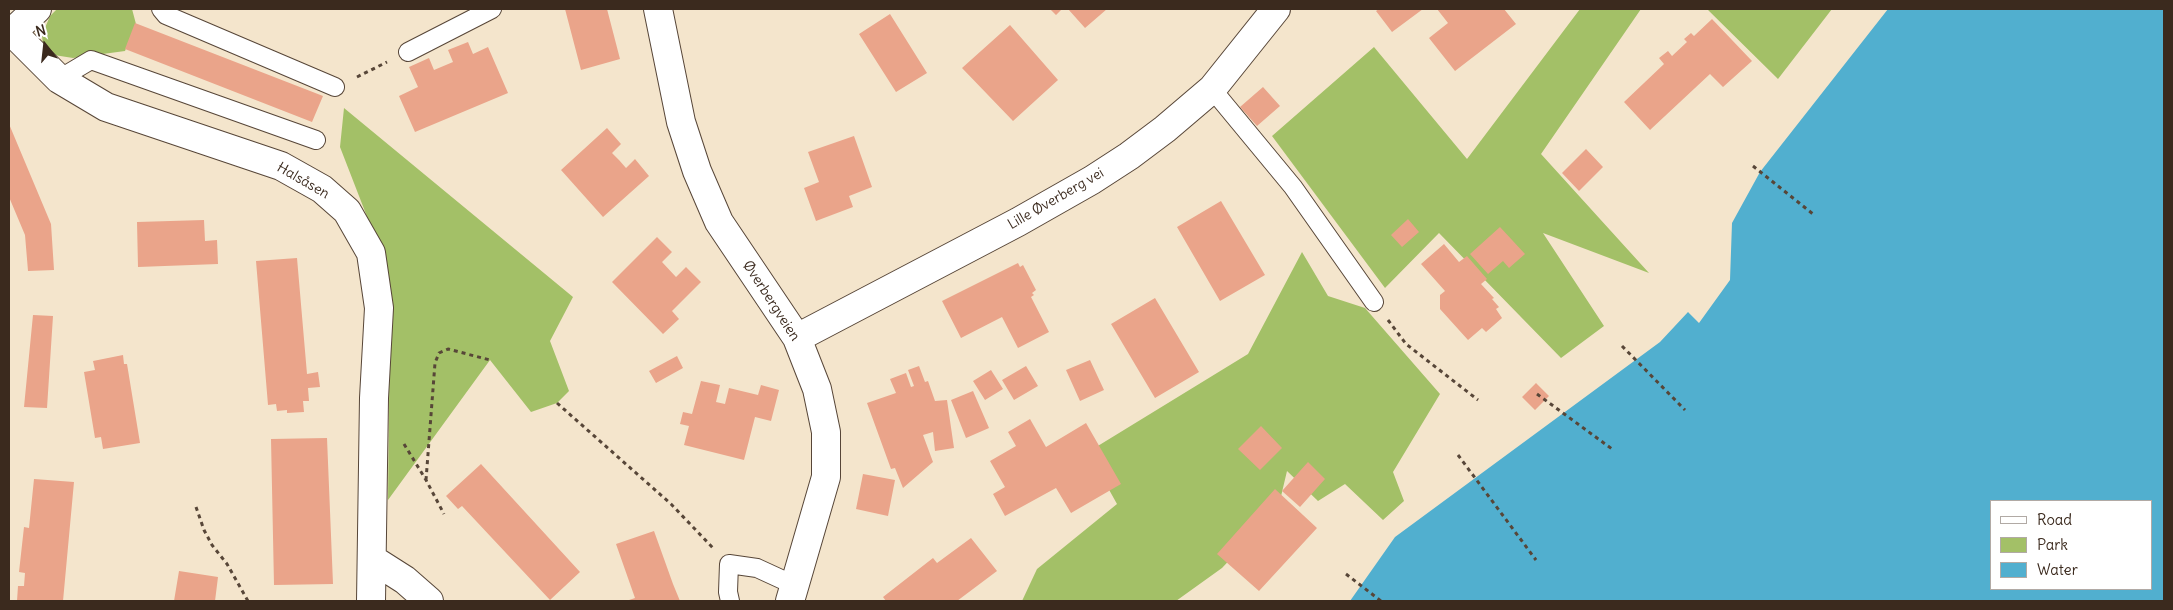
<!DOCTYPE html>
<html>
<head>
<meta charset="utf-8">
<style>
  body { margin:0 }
  #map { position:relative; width:2173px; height:610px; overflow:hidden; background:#f4e5cc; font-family:Delius,sans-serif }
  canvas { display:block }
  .frame { position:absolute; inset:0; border:10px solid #3b2a1e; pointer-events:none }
  .legend { position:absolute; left:1990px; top:500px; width:162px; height:90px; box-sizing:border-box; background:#fff; border:1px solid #b1aaa5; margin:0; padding:6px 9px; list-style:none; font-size:15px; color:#3b2a1e }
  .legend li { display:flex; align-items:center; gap:10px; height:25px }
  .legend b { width:25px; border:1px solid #b1aaa5 }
  .north { position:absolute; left:20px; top:20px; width:50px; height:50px; -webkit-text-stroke:4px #fff; paint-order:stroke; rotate:344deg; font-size:14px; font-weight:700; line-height:20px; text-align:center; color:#3b2a1e }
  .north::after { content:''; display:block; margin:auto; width:18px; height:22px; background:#3b2a1e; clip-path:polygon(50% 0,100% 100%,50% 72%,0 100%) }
</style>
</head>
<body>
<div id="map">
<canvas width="2173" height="610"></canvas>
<div class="frame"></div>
<ul class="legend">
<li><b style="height:6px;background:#fff"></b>Road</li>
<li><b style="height:14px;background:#a3c067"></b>Park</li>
<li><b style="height:14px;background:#51afcf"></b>Water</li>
</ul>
<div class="north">N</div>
</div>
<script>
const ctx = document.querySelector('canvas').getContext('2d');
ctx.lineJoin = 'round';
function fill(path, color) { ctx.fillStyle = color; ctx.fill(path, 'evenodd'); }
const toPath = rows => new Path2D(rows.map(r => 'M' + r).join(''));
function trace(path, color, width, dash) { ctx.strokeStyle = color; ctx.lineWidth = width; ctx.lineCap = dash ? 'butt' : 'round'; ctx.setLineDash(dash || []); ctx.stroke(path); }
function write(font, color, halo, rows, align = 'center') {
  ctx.font = font + ' Delius,sans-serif'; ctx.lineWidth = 5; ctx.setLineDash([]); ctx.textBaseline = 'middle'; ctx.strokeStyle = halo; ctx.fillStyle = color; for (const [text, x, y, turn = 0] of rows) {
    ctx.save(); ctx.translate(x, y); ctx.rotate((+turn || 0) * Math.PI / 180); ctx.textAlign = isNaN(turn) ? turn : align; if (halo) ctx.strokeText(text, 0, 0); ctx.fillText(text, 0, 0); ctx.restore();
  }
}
fill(toPath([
  [57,9,132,9,136,24,125,51,73,58,54,55,43,46,42,35,50,16],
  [1580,9,1641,9,1541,154,1649,273,1543,233,1604,326,1561,358,1439,233,1385,288,1272,136,1374,47,1467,159],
  [1707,9,1832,9,1778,79],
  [344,108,573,297,550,341,569,391,557,403,531,412,490,360,388,500,390,306,378,245,340,147],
  [1302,252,1328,296,1365,308,1440,394,1393,472,1404,501,1383,520,1345,484,1318,501,1287,471,1278,509,1222,568,1176,601,1022,601,1037,569,1117,504,1088,452,1248,354]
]), '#a3c067');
fill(toPath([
  [1888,9,2164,9,2164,601,1350,601,1395,537,1660,342,1688,312,1699,323,1730,280,1732,223,1760,172],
  [1992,501,2152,501,2152,589,1992,589]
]), '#51afcf');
fill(toPath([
  [565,9,607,9,620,59,581,70],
  [1050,9,1062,9,1056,15],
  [1068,9,1107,9,1085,28],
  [1379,9,1423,9,1392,32,1376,11],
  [1437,9,1504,9,1516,24,1455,71,1429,38,1448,23],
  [890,14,927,73,896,92,859,34],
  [1712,19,1752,61,1723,87,1710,74,1650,130,1624,102,1664,64,1659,58,1668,51,1672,56,1687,42,1684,39,1691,33,1694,36],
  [135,23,323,96,312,122,125,49],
  [1010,25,1058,80,1013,121,962,68],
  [468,42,473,54,488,47,508,93,415,132,399,96,418,87,409,67,429,58,434,70,453,62,448,50],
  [1263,87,1280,106,1257,126,1240,107],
  [9,124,51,224,54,270,28,271,25,235,9,197],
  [607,128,621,144,612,153,619,160,626,168,635,159,649,176,603,217,561,170],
  [854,136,872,187,849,196,853,207,816,221,804,188,819,182,808,152],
  [1586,149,1603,167,1579,191,1562,173],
  [1221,201,1265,275,1220,301,1177,227],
  [1408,219,1419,232,1402,247,1391,235],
  [204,220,205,241,217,240,218,264,138,267,137,222],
  [1500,227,1525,254,1509,268,1503,261,1488,274,1470,254],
  [657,237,672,252,662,262,676,277,686,267,701,282,672,311,679,319,663,334,612,282],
  [1444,244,1459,262,1467,256,1487,279,1481,284,1494,298,1492,299,1499,307,1496,309,1502,318,1486,332,1482,328,1468,340,1440,309,1440,295,1445,291,1421,264],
  [297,258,307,374,318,372,320,387,308,388,309,401,303,401,304,412,287,413,287,410,277,411,276,404,268,405,256,261],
  [1018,263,1020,267,1023,265,1036,290,1032,293,1034,295,1031,297,1049,332,1018,348,1002,317,961,338,942,301],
  [1155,298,1199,372,1155,398,1111,324],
  [33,315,53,316,47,408,24,407],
  [123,355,124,364,127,364,140,443,103,449,101,437,95,438,84,372,95,370,93,361],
  [677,356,683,368,656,383,649,371],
  [1090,360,1104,390,1080,401,1066,370],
  [919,366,925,382,928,381,935,401,947,400,954,448,935,451,933,432,923,435,933,462,903,488,895,468,891,469,867,403,896,393,890,379,906,373,911,387,914,386,908,370],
  [1026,366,1038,386,1014,400,1002,380],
  [991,370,1003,389,985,400,973,381],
  [701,381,720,385,716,402,725,404,729,388,758,395,761,385,779,390,771,421,755,417,744,460,684,445,689,426,680,424,683,412,692,414],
  [1536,383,1549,396,1535,410,1522,397],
  [973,391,989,428,966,438,951,400],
  [1030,419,1046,447,1086,423,1121,484,1071,513,1056,488,1005,516,993,494,1005,487,990,461,1016,446,1008,432],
  [1261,426,1282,448,1260,470,1238,449],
  [327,438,333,584,274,585,271,439],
  [1308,462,1325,479,1300,507,1282,491],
  [481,464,580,572,550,600,462,506,458,509,446,496],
  [863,474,895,480,888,516,856,509],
  [34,479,74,482,63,601,17,601,18,586,24,586,25,573,19,572,24,527,29,528],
  [1275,489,1317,528,1259,591,1217,554],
  [654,531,673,584,680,601,630,601,629,600,635,598,616,544],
  [971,538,997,571,957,601,886,601,883,597,933,558,937,563],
  [179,571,218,577,215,601,174,601]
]), '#eaa48a');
const lane = toPath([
  [161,9,166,15,335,87],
  [408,52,492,9],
  [59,79,91,60,316,140],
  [1212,89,1293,187,1374,302],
  [730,601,728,592,729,564,757,568,794,585]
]);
const street = toPath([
  [658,9,681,122,697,171,719,222,797,338,817,389,826,432,826,477,790,601],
  [13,33,59,79,106,107,281,166,322,189,347,211,371,253,379,308,374,398,371,601],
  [9,35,37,9],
  [797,338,1018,222,1092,180,1129,156,1165,129,1212,89,1276,9],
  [372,559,405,580,429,601]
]);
trace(lane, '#574638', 20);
trace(street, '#574638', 30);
trace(toPath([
  [357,77,387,62],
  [1753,166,1813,214],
  [1388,320,1406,344,1478,400],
  [1622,346,1685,410],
  [1537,394,1612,449],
  [557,403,671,504,713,548],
  [404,444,426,480,444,514],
  [1458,455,1536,560],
  [426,480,435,363,439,353,448,349,490,360],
  [196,507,204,530,212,545,227,564,248,601],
  [1346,574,1381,601]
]), '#574638', 3, [4, 4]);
trace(lane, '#fff', 18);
trace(street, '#fff', 28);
write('14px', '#3b2a1e', '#fff', [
  ["Halsåsen",303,181,30],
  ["Lille Øverberg vei",1056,199,-30],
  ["Øverbergveien",771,301,57]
]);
</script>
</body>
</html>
